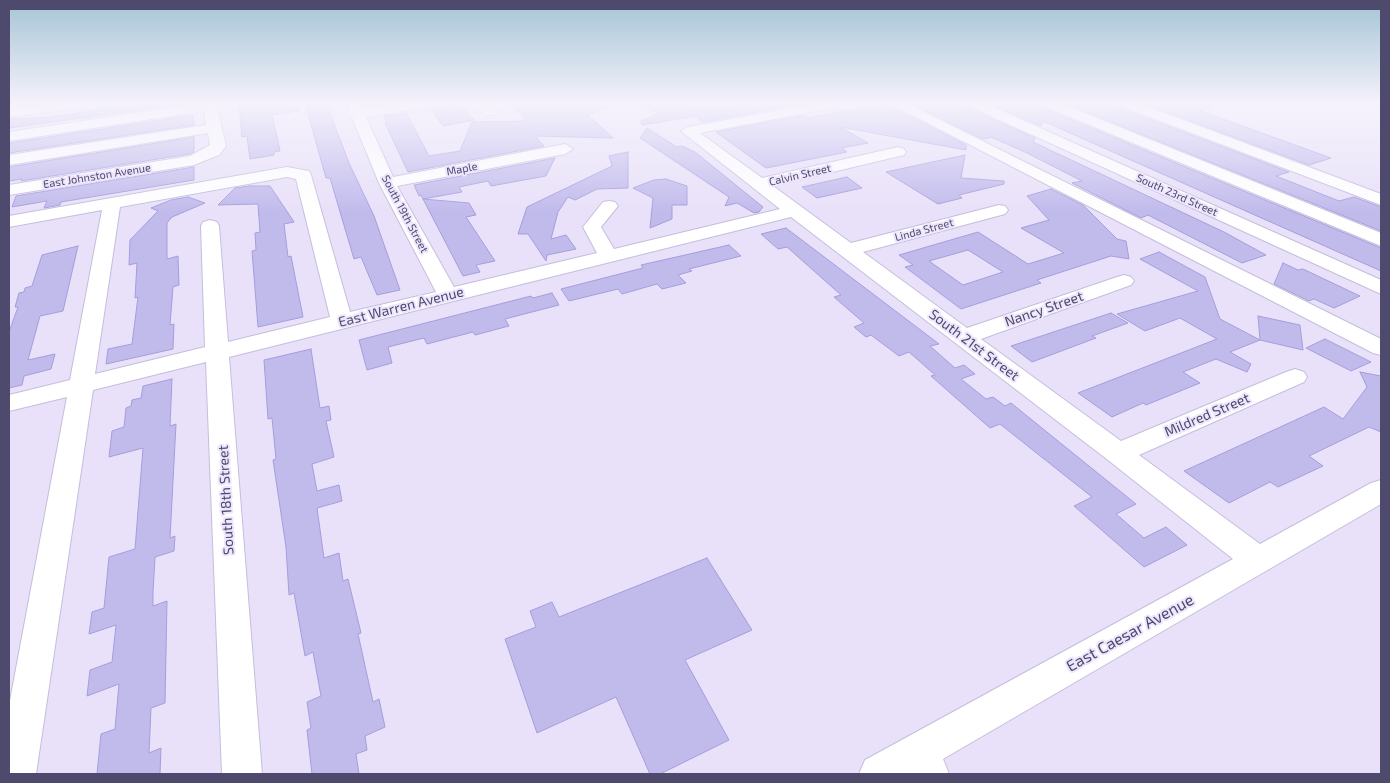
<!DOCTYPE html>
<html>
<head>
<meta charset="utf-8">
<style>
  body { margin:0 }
  #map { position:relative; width:1390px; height:783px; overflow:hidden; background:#e9e1f9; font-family:"Exo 2",sans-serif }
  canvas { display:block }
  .frame { position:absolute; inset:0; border:10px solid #4e4a6e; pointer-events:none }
</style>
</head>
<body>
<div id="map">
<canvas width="1390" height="783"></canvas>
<div class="frame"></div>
</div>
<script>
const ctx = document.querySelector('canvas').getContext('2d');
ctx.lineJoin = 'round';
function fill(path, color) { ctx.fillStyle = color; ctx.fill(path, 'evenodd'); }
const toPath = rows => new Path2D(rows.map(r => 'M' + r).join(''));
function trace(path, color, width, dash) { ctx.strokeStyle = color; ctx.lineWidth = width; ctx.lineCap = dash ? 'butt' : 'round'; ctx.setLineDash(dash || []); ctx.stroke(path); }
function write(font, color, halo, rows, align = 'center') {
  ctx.font = font + ' "Exo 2",sans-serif'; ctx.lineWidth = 4; ctx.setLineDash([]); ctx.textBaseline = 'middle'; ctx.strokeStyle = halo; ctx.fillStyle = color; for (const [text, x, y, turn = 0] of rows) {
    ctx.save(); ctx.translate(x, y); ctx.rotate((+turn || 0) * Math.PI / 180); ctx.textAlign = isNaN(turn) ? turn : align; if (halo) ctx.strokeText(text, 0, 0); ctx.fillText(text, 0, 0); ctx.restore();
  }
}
const building = toPath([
  [154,103,192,103,9,128,9,119,51,117,93,111,103,107,118,105,117,108,154,103],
  [239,103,299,103,300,111,272,115,280,151,274,152,274,155,250,159,247,136,242,137,239,103],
  [305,103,326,103,349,163,374,216,400,290,377,295,361,257,354,259,330,178,326,178,305,103],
  [456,103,457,105,462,105,474,120,443,126,431,109,456,103],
  [509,103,616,103,588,115,613,138,535,136,544,146,408,172,385,123,387,123,384,116,406,113,429,156,460,151,472,122,527,121,509,103],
  [636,103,693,103,694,108,705,106,708,109,739,103,783,103,789,106,703,122,695,116,642,125,641,121,659,113,636,105,636,103],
  [884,103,966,145,966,150,840,127,868,143,842,148,847,152,766,168,716,132,805,115,809,118,884,103],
  [909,103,965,103,968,108,1035,138,1033,142,1224,232,1266,255,1242,263,1148,215,1141,218,1072,183,1082,181,1027,153,991,137,983,139,909,103],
  [988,103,1040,103,1043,108,1381,248,1381,271,1043,121,1041,126,988,103],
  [1064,103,1117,103,1120,108,1289,172,1276,176,1339,201,1354,197,1381,207,1381,231,1064,103],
  [1142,103,1211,103,1212,108,1201,111,1331,158,1309,165,1142,103],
  [193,115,194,125,9,153,10,143,193,115],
  [647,128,677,147,682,146,695,152,763,207,759,212,754,213,737,203,725,206,729,197,640,138,647,128],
  [194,137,194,152,189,154,21,181,22,179,9,181,9,167,194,137],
  [628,152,628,188,597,189,575,200,568,197,558,212,551,239,566,235,576,249,547,255,546,261,528,234,518,234,527,207,612,166,609,156,628,152],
  [965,155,961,178,1004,181,1004,184,959,195,962,198,938,204,886,172,965,155],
  [555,158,546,176,491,186,488,181,459,187,462,192,423,199,421,195,419,196,414,185,555,158],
  [194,167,194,180,61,202,60,205,44,208,47,201,12,207,16,196,194,167],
  [847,177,862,188,817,198,802,187,847,177],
  [666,179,687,186,687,205,672,205,672,219,650,228,653,198,633,188,654,180,666,179],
  [250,186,270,186,294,222,284,224,288,257,291,256,303,317,258,327,252,251,256,250,255,233,260,232,258,204,218,205,235,188,250,186],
  [1051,189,1083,205,1117,239,1126,241,1129,259,1111,256,1037,280,1041,283,961,309,905,267,913,265,899,255,978,232,1028,264,1064,253,1021,228,1049,220,1027,196,1051,189],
  [968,250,1003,272,963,285,929,261,968,250],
  [188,197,205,203,172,217,167,223,167,259,178,256,179,285,173,287,170,325,174,324,173,349,106,364,108,349,132,344,138,297,135,298,137,263,129,265,130,240,158,211,151,208,171,200,188,197],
  [423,199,469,203,476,215,466,217,495,261,476,265,480,272,463,276,423,199],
  [786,228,939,344,930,346,955,368,964,365,975,374,961,379,986,399,993,397,1005,406,1011,403,1136,504,1116,514,1144,538,1166,527,1187,545,1144,567,1074,506,1092,497,1000,424,990,428,931,376,935,375,909,352,899,356,871,335,866,337,854,327,864,323,834,297,841,295,787,247,778,249,761,234,786,228],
  [729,245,741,256,689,269,692,271,678,275,686,283,662,289,657,284,622,294,618,289,569,301,561,289,643,268,641,265,729,245],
  [78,246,63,311,40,316,28,360,55,354,51,369,24,376,22,385,9,388,9,332,18,307,15,307,19,293,24,292,25,288,32,286,42,255,78,246],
  [1159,252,1205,277,1220,319,1260,340,1230,352,1251,364,1247,372,1216,359,1183,372,1200,383,1146,405,1143,403,1112,417,1078,393,1217,339,1180,318,1145,331,1117,314,1198,291,1140,259,1159,252],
  [1283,263,1298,270,1303,269,1360,296,1334,308,1314,299,1309,301,1274,284,1283,263],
  [552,293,559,305,505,319,509,326,475,335,473,332,427,344,424,338,388,347,392,363,367,370,359,340,531,296,533,298,552,293],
  [1111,313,1128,323,1092,336,1096,338,1032,362,1011,346,1111,313],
  [1258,316,1300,325,1303,350,1260,340,1258,316],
  [1325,339,1371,362,1351,371,1306,348,1325,339],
  [311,349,320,408,329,406,331,420,326,421,334,457,312,464,317,491,339,485,342,501,317,508,324,558,339,553,343,581,348,579,361,633,358,634,373,702,379,699,385,727,365,736,367,750,356,754,359,774,312,774,307,730,311,728,307,702,321,696,313,652,305,656,294,593,289,595,286,547,273,460,276,459,272,418,268,419,264,360,311,349],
  [1360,372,1381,376,1381,432,1369,427,1309,456,1323,466,1278,487,1270,482,1229,503,1184,471,1324,407,1343,419,1367,387,1360,372],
  [172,379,170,426,176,424,170,538,175,536,174,551,155,557,153,592,153,606,167,601,165,703,151,708,149,753,161,748,160,774,97,774,101,734,115,729,119,684,87,696,90,670,112,662,116,625,89,634,92,612,104,608,109,557,135,549,143,448,109,457,112,431,124,427,126,408,131,406,132,400,141,398,143,386,172,379],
  [707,558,752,630,685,660,729,740,660,774,650,774,616,697,537,733,505,639,536,627,530,611,552,602,559,617,707,558]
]);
fill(building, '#c1bbec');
trace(building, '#a49ddd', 1);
const minor = toPath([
  [58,103,95,103,88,107,9,117,9,109,58,103],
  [202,103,216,103,226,146,219,155,194,165,9,195,9,185,190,156,210,145,208,133,9,165,9,155,206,125,204,111,9,141,9,132,202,103],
  [346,103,360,103,363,109,405,103,436,103,429,107,366,117,393,177,565,144,573,149,565,154,397,186,454,287,597,253,583,227,603,202,609,201,615,202,618,206,601,227,614,249,780,209,681,131,688,127,818,103,845,103,843,106,838,107,700,133,762,178,898,147,904,149,906,152,904,155,773,186,851,243,999,205,1005,206,1008,210,1005,214,863,252,967,328,1117,277,1124,275,1131,277,1134,281,1131,285,981,339,1121,441,1286,372,1295,369,1304,372,1307,377,1304,382,1139,455,1260,544,1371,483,1381,480,1381,504,943,759,949,774,859,774,865,760,1233,559,1108,460,791,217,229,357,262,774,222,774,206,362,93,390,36,774,9,774,9,706,67,397,9,411,9,395,70,380,102,210,9,227,9,216,287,167,309,171,311,175,350,312,436,292,379,183,346,103],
  [287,177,296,179,330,317,228,342,219,226,217,222,210,220,203,222,201,226,205,347,95,374,120,207,287,177],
  [472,103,487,103,497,112,495,115,485,115,472,103],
  [889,103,906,103,1381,339,1381,355,1373,353,889,103],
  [967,103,984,103,1381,280,1381,294,969,106,967,103],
  [1042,103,1060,103,1381,233,1381,246,1044,106,1042,103],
  [1119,103,1138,103,1381,194,1381,205,1121,106,1119,103]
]);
trace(minor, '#c4bedc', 2);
fill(minor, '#fff');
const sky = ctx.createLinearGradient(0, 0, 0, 212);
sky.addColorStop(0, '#a5c4d5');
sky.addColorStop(0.49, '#f5f2fc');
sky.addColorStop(1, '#f5f2fc00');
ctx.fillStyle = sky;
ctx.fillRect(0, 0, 1390, 212);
write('11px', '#4e4a6e', '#eee6fd', [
  ["Maple",462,169,-11],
  ["Calvin Street",800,175,-13],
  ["East Johnston Avenue",97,176,-9],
  ["South 23rd Street",1177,195,24],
  ["South 19th Street",405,214,62],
  ["Linda Street",924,230,-15]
]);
write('14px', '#4e4a6e', '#eee6fd', [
  ["East Warren Avenue",401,307,-14],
  ["Nancy Street",1044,309,-19],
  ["South 21st Street",974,345,37],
  ["Mildred Street",1207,415,-23],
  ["South 18th Street",226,500,-93]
]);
write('16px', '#4e4a6e', '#eee6fd', [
  ["East Caesar Avenue",1130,633,-29]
]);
</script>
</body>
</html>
